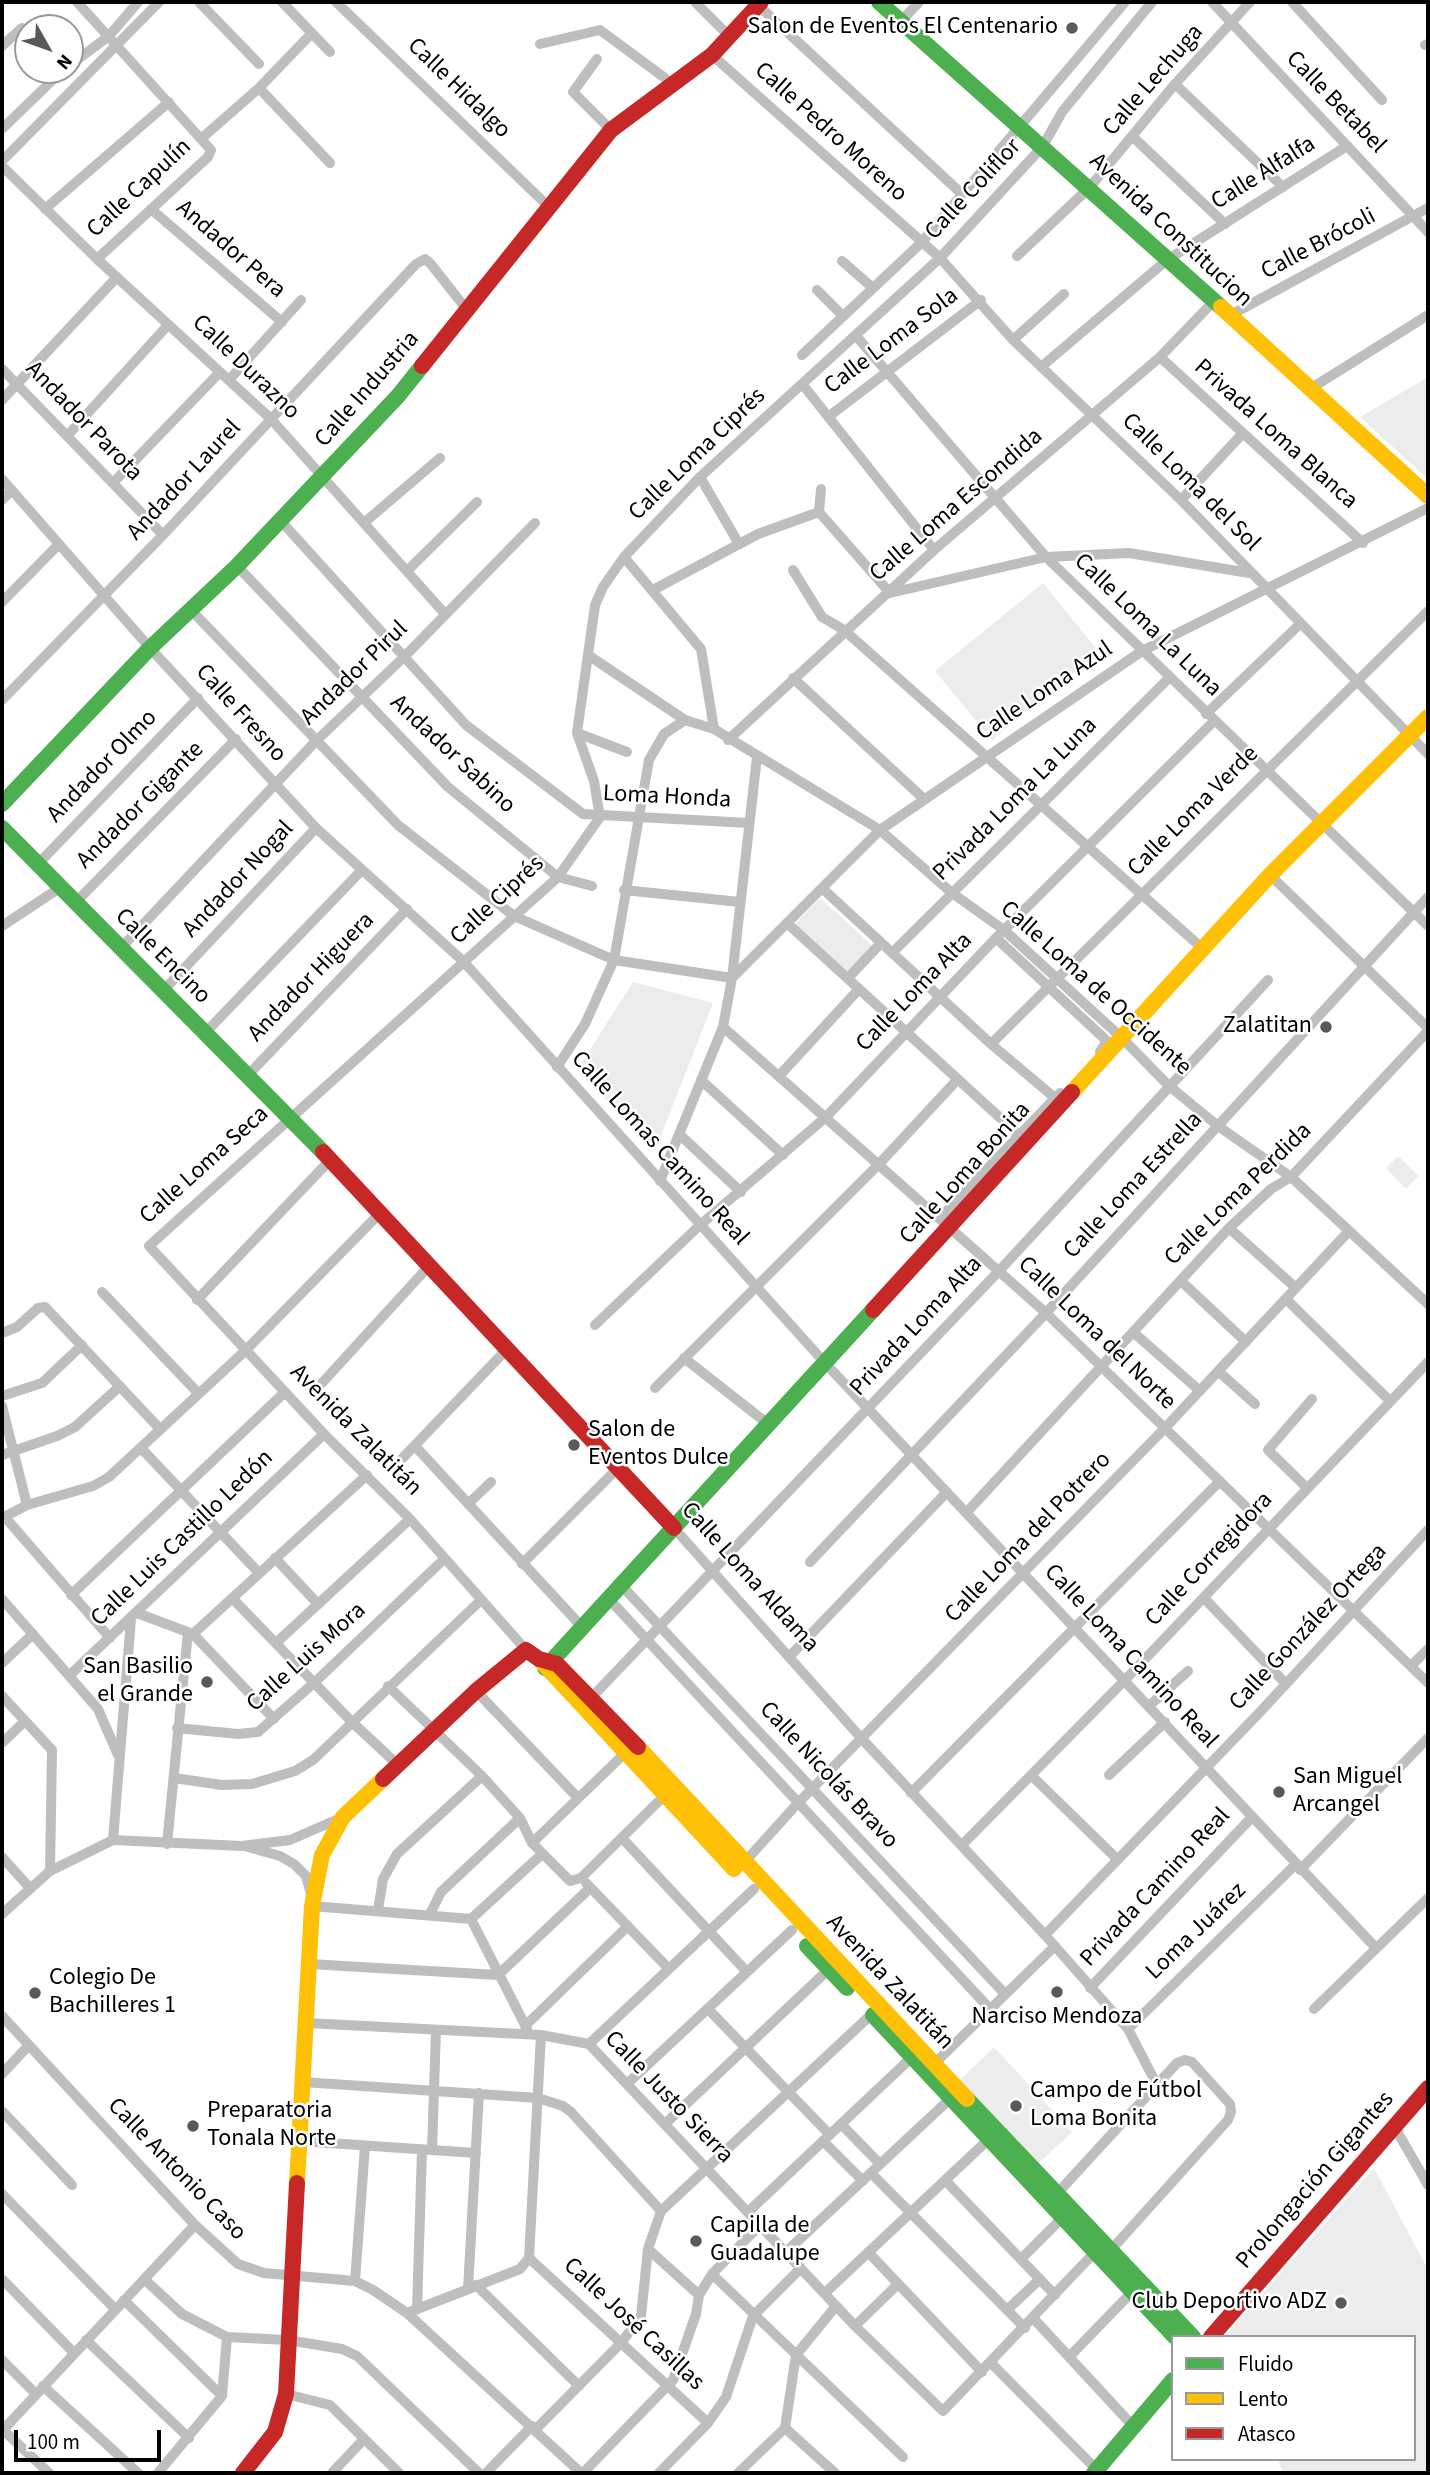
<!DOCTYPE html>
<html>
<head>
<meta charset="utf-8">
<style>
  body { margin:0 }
  #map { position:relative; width:1430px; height:2475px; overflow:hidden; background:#fff; font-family:"Source Sans 3",sans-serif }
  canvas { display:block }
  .frame { position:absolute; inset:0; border:4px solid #000; pointer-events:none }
  .legend { position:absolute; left:1171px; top:2335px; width:245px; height:126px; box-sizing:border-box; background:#fff; border:2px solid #999; margin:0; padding:9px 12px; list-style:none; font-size:21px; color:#000 }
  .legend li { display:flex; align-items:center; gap:14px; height:35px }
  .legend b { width:35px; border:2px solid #999 }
  .north { position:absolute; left:14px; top:14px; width:70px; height:70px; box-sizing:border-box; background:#fff; border:2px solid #999; border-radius:50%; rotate:130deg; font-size:19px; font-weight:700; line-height:28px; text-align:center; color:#000 }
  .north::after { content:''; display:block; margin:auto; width:24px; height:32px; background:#595959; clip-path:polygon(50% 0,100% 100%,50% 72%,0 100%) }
  .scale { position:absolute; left:14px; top:2430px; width:147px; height:32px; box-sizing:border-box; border:4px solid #000; border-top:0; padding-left:9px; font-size:21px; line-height:24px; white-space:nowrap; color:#000; -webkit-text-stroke:5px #fff; paint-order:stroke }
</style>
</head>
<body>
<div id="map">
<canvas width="1430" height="2475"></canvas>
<div class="frame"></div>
<ul class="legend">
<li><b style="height:9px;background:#4caf50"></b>Fluido</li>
<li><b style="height:9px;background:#ffc107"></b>Lento</li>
<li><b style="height:9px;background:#c62828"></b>Atasco</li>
</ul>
<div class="north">N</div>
<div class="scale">100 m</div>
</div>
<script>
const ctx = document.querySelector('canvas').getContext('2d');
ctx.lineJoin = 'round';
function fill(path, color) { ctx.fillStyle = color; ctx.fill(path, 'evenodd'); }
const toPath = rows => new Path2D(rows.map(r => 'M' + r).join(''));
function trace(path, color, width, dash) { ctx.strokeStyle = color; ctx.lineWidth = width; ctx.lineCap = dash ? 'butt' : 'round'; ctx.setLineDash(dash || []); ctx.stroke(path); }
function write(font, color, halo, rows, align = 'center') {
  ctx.font = font + ' "Source Sans 3",sans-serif'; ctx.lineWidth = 5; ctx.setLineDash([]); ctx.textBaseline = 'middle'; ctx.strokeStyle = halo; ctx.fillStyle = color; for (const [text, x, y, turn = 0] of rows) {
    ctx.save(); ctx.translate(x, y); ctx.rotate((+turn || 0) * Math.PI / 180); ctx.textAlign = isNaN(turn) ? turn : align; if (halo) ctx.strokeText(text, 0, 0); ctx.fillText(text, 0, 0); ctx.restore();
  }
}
fill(toPath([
  [1428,377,1428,479,1360,417],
  [1043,583,1099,652,992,740,935,671],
  [820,898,874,947,849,975,793,926],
  [633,982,713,1003,655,1151,577,1070],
  [1398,1156,1419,1176,1406,1189,1386,1168],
  [994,2047,1072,2132,1037,2165,959,2081],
  [1374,2168,1428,2270,1428,2473,1284,2473,1277,2459,1414,2459,1414,2337,1224,2337]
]), '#ececec');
trace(toPath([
  [77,2,211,150,208,157,97,259],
  [199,2,259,64],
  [282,2,330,52],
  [336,2,549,207],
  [695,2,729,36],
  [1212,2,1428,232],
  [1292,2,1382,100],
  [758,5,962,194],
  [901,21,919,2],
  [540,44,600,30,673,84],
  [1425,45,1428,44],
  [2,46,22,28],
  [712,55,940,258,1013,340,1181,500,1428,754],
  [597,59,573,92,611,130],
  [70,65,109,36,138,2],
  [1175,84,1283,187],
  [259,88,330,163],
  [2,129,63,70],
  [1133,137,1225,224],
  [202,138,259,88,312,33],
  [2,161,159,2],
  [2,166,97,259,271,419,445,614],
  [45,209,169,102],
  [151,209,282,322],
  [1017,256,1090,187,1175,84,1250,2],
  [842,261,873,288],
  [817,290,842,315],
  [1229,316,1428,208],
  [857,337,1046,557,1428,926],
  [1013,340,1064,294],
  [802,355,921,243,1125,2],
  [1160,357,1363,543],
  [1041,367,1167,260,1347,146],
  [2,369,163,535],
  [229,380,301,300],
  [803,385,934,550],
  [1310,389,1428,315],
  [2,400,117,277],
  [828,417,981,300],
  [67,436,168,325],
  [700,477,739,544],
  [2,479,150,648,316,828,463,961,825,1363,1376,1948],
  [113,483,220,372],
  [2,500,12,490],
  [1181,500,1243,433],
  [819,512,890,593,1046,557,1129,553,1249,573],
  [819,512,821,489],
  [280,520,466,725,583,814,749,823],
  [365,522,440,458],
  [624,557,701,649,714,729],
  [237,566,448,787,558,877,592,886],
  [408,570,477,502],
  [793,570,822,617,844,630,1202,948],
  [653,590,758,534,819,512],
  [2,602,59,544],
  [191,610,398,825,514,916,614,960,732,978,880,830,1142,651,1428,508],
  [588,655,685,720,714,729,880,830,952,893,1004,930,1123,1039,1168,1085,1218,1126,1291,1177,1428,1304],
  [793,678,924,799],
  [2,700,163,535,416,264,425,259,430,263,467,310],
  [1206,714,1300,624],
  [577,733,627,752],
  [728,740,934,550,1160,357,1213,302],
  [38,864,198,698],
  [1270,875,1428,1028],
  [823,889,991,1044,1055,1098],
  [624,890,740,902],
  [76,902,236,739],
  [788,924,1020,1136],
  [2,926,61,887],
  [996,938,1107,1041,1100,1052],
  [120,949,315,742,406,655,535,523],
  [892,953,1169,678],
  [848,978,881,943],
  [163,991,316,828],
  [723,1027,1046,1313,1428,1683],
  [205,1033,361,871],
  [991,1044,1428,611],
  [557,1067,585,1024,614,960,649,760,664,734,685,720],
  [248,1075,407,909],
  [779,1076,859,989],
  [701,1080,783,1155],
  [679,1134,741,1192],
  [660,1181,723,1027,732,978,757,757],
  [940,1218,1060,1093],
  [1229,1228,1296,1288],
  [1181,1281,1246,1342],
  [102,1292,198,1393],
  [1286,1299,1390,1401],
  [197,1300,331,1159],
  [595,1325,699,1226,826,1117,996,938,1214,721],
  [1133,1332,1200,1391],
  [2,1333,17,1327,38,1308,45,1307,160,1429],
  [684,1358,768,1424],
  [1218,1371,1255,1404],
  [322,1383,429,1266],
  [655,1388,879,1164,957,1080],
  [2,1396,42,1383,82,1345],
  [2,1406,27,1505],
  [415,1446,583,1628],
  [141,1448,259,1573],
  [2,1455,57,1436,75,1427,120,1386],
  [396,1465,508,1348],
  [1306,1487,1268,1450,1312,1399],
  [468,1504,491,1482],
  [967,1512,1229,1228,1271,1189,1291,1177,1428,1031],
  [4,1516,110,1638],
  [2,1518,27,1505,93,1486,109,1477,245,1351,379,1214],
  [674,1528,862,1739,1045,1935,1128,2029,1156,2083],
  [275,1558,317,1603],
  [810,1562,1046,1313,1428,897],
  [522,1564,619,1467],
  [622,1586,1005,1994],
  [71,1595,285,1392],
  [232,1598,352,1722,398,1765],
  [1204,1598,1286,1684],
  [2,1599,98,1709,118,1755],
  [609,1599,990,2009],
  [137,1613,193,1634,274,1719],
  [193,1634,367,1475],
  [276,1643,410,1519],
  [526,1650,410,1519,324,1434,149,1246,558,877,600,817,594,781,577,733,595,605,603,587,624,557,700,477,940,258,1043,146,1062,112,1152,2],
  [789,1657,947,1492],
  [2,1663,33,1634],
  [1411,1666,1428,1649],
  [71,1674,324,1434],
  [388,1686,482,1776,520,1818,532,1843,570,1881,581,1878,665,1795],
  [476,1691,578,1798],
  [2,1696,52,1750,50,1871],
  [592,1697,999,1271,1268,980],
  [1149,1706,1188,1671],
  [177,1728,238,1734,258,1732,314,1683,443,1560],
  [2,1743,25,1721],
  [1031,1775,1117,1859],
  [1109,1775,1165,1722],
  [174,1778,222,1785,252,1784,295,1771,313,1760,481,1600],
  [911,1793,1220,1481],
  [622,1838,747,1972],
  [113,1840,131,1619],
  [532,1843,625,1753],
  [167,1844,188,1632],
  [962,1845,1125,1680,1428,1362],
  [248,1847,280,1856,294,1864,306,1876,312,1898],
  [2,1857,29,1887],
  [741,1866,798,1803,1165,1428,1349,1231],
  [1300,1870,1428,1738],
  [586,1883,669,1969],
  [312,1906,471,1919],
  [378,1910,383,1879,397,1854,482,1776],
  [2,1914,50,1871,113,1840,242,1846,290,1840,343,1817],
  [430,1914,441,1892,520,1818],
  [471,1919,527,2029],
  [471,1919,542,1854],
  [1045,1935,1261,1711,1428,1530],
  [309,1964,498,1975,590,1888],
  [1090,1988,1252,1817],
  [708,2009,830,2135],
  [1314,2009,1428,1898],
  [2,2016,195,2225,238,2264,264,2273,355,2281,373,2290,407,2313,581,2473],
  [306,2023,541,2035,589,2044,855,2326,943,2411,1095,2252],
  [525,2026,628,1926],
  [1128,2029,1295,1865],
  [589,2044,754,1889],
  [934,2064,1055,1946],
  [2,2074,29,2045],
  [303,2082,538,2098,563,2106,571,2112,661,2211],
  [628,2083,792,1930],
  [2,2111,72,2185],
  [665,2124,829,1969],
  [841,2124,880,2164],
  [1394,2126,1428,2185],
  [299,2141,476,2153],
  [823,2141,863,2181],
  [432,2150,436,2030],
  [871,2173,1025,2328],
  [945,2180,1055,2295],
  [2,2194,115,2309],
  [1053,2198,1177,2063,1185,2060,1192,2062,1230,2104,1231,2112,1228,2120,1111,2250],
  [748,2212,912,2057],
  [648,2249,699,2295],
  [786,2252,951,2098],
  [868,2252,982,2372],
  [529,2258,708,2423],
  [1021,2259,1063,2217],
  [712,2274,903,2457],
  [2,2279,74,2353],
  [144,2279,182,2314,227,2337,288,2340,342,2349,357,2356,479,2473],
  [355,2281,365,2146],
  [476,2285,579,2386],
  [468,2289,479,2093],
  [825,2293,989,2139],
  [124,2300,222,2396],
  [417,2309,422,2150],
  [1007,2310,1040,2279],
  [407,2313,520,2269,529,2258,541,2035],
  [1034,2319,1132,2425],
  [855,2326,898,2284],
  [86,2340,189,2438],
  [1069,2357,1132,2292],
  [2,2360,36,2394],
  [991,2363,1097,2470],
  [43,2386,138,2473],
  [286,2394,330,2405,399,2473],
  [785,2428,835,2473],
  [536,2429,621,2343,641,2316,648,2249,661,2211,875,2011],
  [3,2430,49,2473],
  [2,2431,195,2225],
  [158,2473,222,2396,227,2337],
  [332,2473,364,2439],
  [486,2473,532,2426],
  [583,2473,673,2380,696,2314,699,2295,712,2274,760,2225],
  [659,2473,708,2423,726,2397,753,2316,801,2268],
  [738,2473,785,2428,796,2355,836,2306]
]), '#bebebe', 10);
trace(toPath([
  [879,2,1221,307],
  [2,804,150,648,237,566,398,396,422,366],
  [2,828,323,1152],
  [545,1668,873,1310],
  [807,1946,847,1988],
  [873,2015,1175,2337],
  [967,2099,1193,2337],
  [1094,2473,1173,2380]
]), '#4caf50', 16);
trace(toPath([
  [1221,307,1428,496],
  [1072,1092,1270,875,1428,717],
  [540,1660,734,1869],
  [638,1747,967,2099],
  [297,2183,312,1906,322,1855,343,1817,383,1779]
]), '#ffc107', 16);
trace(toPath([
  [422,366,611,130,712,55,761,2],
  [323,1152,674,1528],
  [873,1310,1072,1092],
  [383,1779,476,1691,526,1650,539,1659,557,1664,638,1747],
  [1211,2337,1428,2088],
  [243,2473,275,2432,286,2394,297,2183]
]), '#c62828', 16);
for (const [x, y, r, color] of [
  [1072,28,7,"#595959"],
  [1326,1027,7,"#595959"],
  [574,1445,7,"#595959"],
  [207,1682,7,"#595959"],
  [1279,1792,7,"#595959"],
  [1057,1992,7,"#595959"],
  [35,1993,7,"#595959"],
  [1016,2106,7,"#595959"],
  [193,2126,7,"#595959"],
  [696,2241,7,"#595959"],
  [1341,2303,7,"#595959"]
]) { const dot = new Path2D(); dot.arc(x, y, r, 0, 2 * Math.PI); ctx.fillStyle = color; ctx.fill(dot); trace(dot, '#fff', 2.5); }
write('24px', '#000', '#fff', [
  ["Salon de Eventos El Centenario",1058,28,"right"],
  ["Zalatitan",1312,1027,"right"],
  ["Salon de",588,1431],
  ["Eventos Dulce",588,1459],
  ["San Basilio",193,1668,"right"],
  ["el Grande",193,1696,"right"],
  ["San Miguel",1293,1778],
  ["Arcangel",1293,1806],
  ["Colegio De",49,1979],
  ["Bachilleres 1",49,2007],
  ["Narciso Mendoza",1057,2018,"center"],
  ["Campo de Fútbol",1030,2092],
  ["Loma Bonita",1030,2120],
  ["Preparatoria",207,2112],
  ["Tonala Norte",207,2140],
  ["Capilla de",710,2227],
  ["Guadalupe",710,2255],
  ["Club Deportivo ADZ",1327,2303,"right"]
], 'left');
write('24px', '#000', '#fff', [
  ["Calle Lechuga",1154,81,-49],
  ["Calle Hidalgo",458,89,44],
  ["Calle Betabel",1335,103,46],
  ["Calle Pedro Moreno",830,133,42],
  ["Calle Alfalfa",1264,174,-32],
  ["Calle Capulín",140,189,-43],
  ["Calle Coliflor",974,190,-47],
  ["Avenida Constitucion",1170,231,43],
  ["Calle Brócoli",1319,245,-28],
  ["Andador Pera",230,250,41],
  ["Calle Loma Sola",892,342,-37],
  ["Calle Durazno",245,368,44],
  ["Calle Industria",368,390,-49],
  ["Andador Parota",83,422,46],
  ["Privada Loma Blanca",1275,435,42],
  ["Calle Loma Ciprés",698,455,-44],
  ["Andador Laurel",185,481,-47],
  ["Calle Loma del Sol",1190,483,45],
  ["Calle Loma Escondida",957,506,-41],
  ["Calle Loma La Luna",1147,626,44],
  ["Andador Pirul",355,674,-44],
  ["Calle Loma Azul",1045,692,-34],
  ["Calle Fresno",240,714,48],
  ["Andador Sabino",452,755,43],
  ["Andador Olmo",103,767,-46],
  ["Loma Honda",667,798,3],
  ["Privada Loma La Luna",1016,800,-45],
  ["Andador Gigante",141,806,-45],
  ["Calle Loma Verde",1194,812,-45],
  ["Andador Nogal",239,880,-47],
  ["Calle Ciprés",498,901,-43],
  ["Calle Encino",162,957,45],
  ["Andador Higuera",312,978,-46],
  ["Calle Loma de Occidente",1095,989,42],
  ["Calle Loma Alta",915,993,-46],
  ["Calle Lomas Camino Real",659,1149,48],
  ["Calle Loma Seca",205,1166,-42],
  ["Calle Loma Bonita",966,1174,-48],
  ["Calle Loma Estrella",1134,1186,-47],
  ["Calle Loma Perdida",1239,1195,-44],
  ["Privada Loma Alta",917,1327,-47],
  ["Calle Loma del Norte",1096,1334,44],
  ["Avenida Zalatitán",355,1431,45],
  ["Calle Loma del Potrero",1029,1538,-46],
  ["Calle Luis Castillo Ledón",183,1539,-44],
  ["Calle Corregidora",1210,1560,-47],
  ["Calle Loma Aldama",749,1578,48],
  ["Calle González Ortega",1309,1628,-47],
  ["Calle Loma Camino Real",1130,1657,47],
  ["Calle Luis Mora",307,1658,-42],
  ["Calle Nicolás Bravo",828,1776,47],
  ["Privada Camino Real",1156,1888,-47],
  ["Loma Juárez",1197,1932,-44],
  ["Avenida Zalatitán",889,1983,47],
  ["Calle Justo Sierra",668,2098,46],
  ["Calle Antonio Caso",176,2170,46],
  ["Prolongación Gigantes",1316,2181,-49],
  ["Calle José Casillas",633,2325,43]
]);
</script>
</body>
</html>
